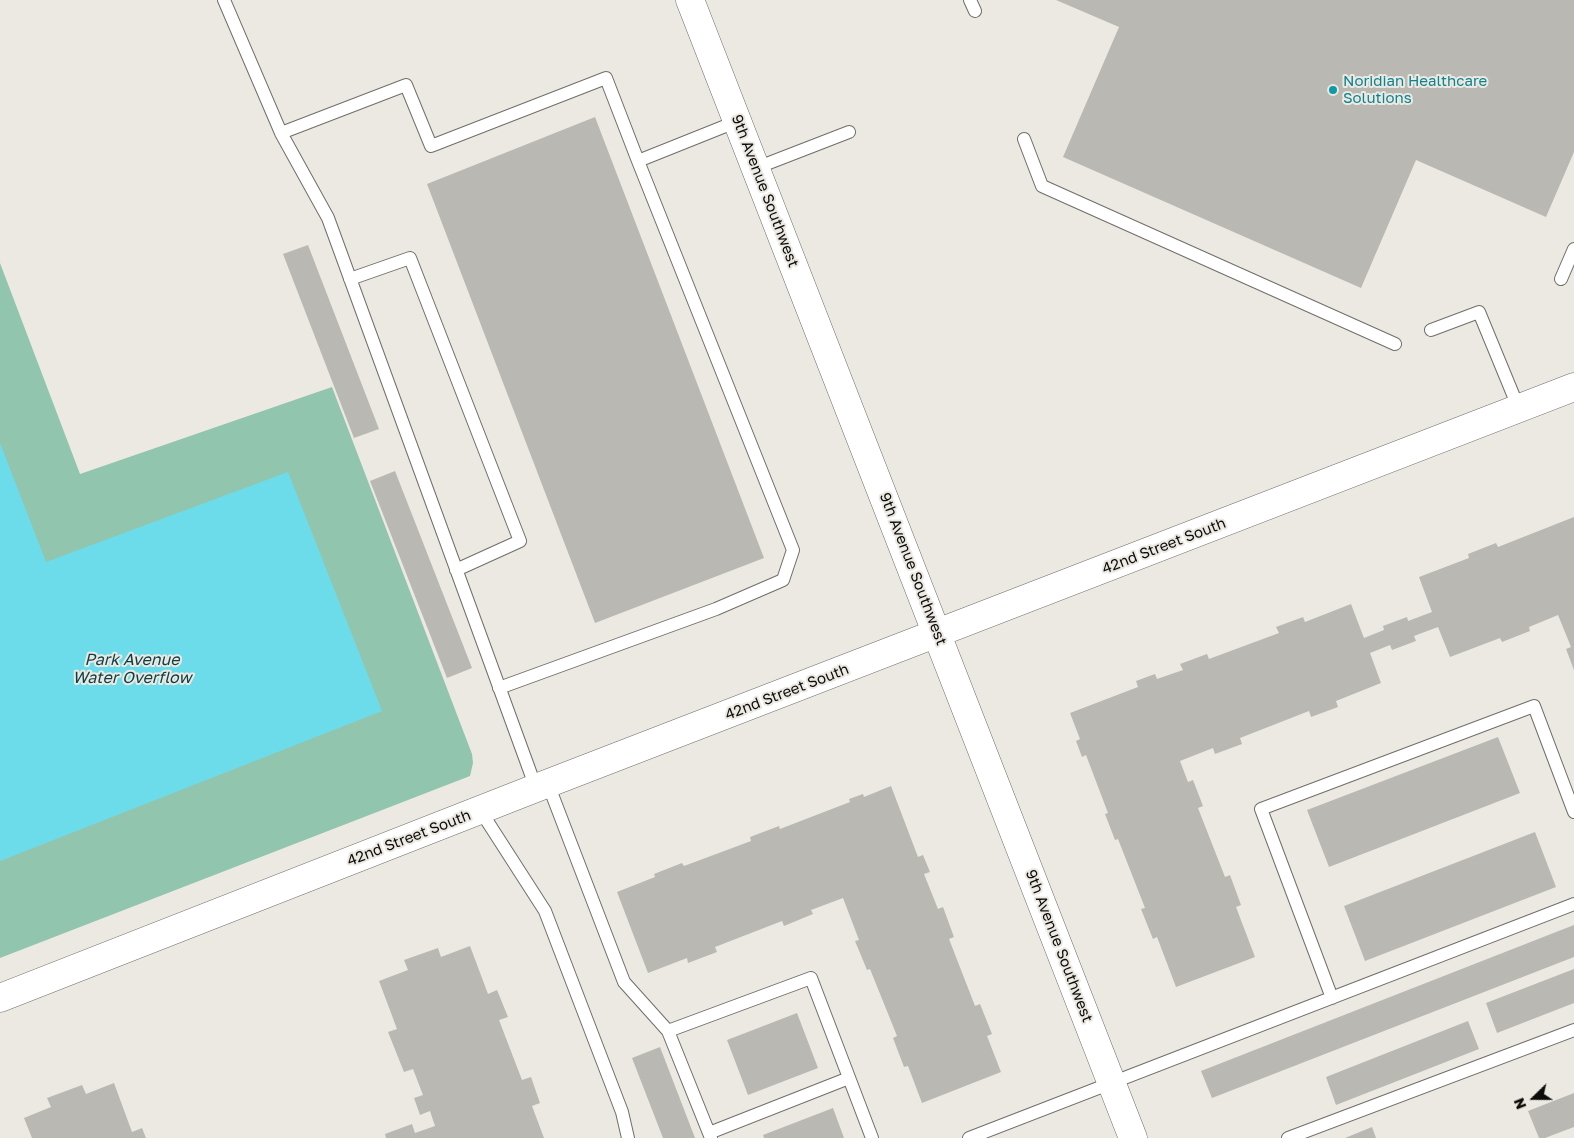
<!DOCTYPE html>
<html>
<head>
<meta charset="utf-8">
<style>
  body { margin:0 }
  #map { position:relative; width:1574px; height:1138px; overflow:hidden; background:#ece9e3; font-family:"Golos Text",sans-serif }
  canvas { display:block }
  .north { position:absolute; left:1509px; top:1073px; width:50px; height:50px; -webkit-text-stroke:4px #ece9e3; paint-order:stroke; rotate:248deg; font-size:14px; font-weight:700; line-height:20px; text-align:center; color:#0d0c0a }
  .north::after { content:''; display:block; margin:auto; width:18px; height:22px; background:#0d0c0a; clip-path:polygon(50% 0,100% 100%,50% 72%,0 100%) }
</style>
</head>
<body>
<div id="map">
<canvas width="1574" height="1138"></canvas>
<div class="north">N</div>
</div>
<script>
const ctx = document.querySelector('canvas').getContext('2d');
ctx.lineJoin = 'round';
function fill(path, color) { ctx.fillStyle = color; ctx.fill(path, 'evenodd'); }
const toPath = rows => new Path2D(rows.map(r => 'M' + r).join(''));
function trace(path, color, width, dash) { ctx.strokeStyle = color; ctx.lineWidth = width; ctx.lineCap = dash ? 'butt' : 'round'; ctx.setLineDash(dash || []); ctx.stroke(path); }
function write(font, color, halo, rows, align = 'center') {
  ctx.font = font + ' "Golos Text",sans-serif'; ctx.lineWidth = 4; ctx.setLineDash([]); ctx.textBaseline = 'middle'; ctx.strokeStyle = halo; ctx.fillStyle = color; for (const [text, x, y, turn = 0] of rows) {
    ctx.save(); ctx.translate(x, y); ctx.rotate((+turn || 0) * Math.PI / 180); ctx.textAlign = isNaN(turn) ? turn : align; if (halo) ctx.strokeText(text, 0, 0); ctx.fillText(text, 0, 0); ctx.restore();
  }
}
fill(toPath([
  [0,263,80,474,332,387,472,754,473,763,470,776,0,958]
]), '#92c5ae');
fill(toPath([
  [0,443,46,562,288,472,382,711,0,861]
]), '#6ddcea');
fill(toPath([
  [1056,0,1574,0,1574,152,1546,217,1416,160,1361,288,1063,157,1119,27],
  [595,117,764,558,595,623,427,184],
  [308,245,379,429,354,438,283,254],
  [395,471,472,668,447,678,370,481],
  [1574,517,1574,670,1566,649,1571,647,1558,615,1529,627,1530,631,1502,642,1500,638,1450,657,1438,627,1414,636,1416,641,1392,650,1390,645,1370,653,1381,683,1336,701,1338,707,1311,717,1309,711,1240,738,1242,744,1215,754,1213,748,1180,761,1188,782,1193,780,1203,806,1198,808,1225,877,1230,875,1241,905,1236,907,1255,957,1176,987,1157,937,1153,939,1141,909,1145,908,1118,839,1115,840,1105,814,1108,813,1086,755,1082,757,1076,741,1080,739,1070,713,1138,687,1136,681,1155,674,1157,679,1183,670,1180,664,1207,654,1209,659,1279,633,1276,627,1303,617,1305,622,1351,604,1364,638,1384,630,1383,626,1407,617,1408,621,1432,612,1419,577,1469,558,1468,554,1496,543,1498,547],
  [1498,737,1520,793,1329,867,1307,810],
  [891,786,918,857,923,855,930,872,924,874,938,909,943,907,954,937,949,939,975,1006,980,1004,992,1034,987,1036,1001,1072,922,1103,908,1066,904,1067,893,1038,897,1036,870,969,867,970,855,941,859,940,843,898,811,910,813,914,784,926,782,921,715,947,717,952,688,963,687,958,648,973,617,892,655,877,654,874,682,863,684,866,751,841,750,837,779,826,780,829,850,802,849,799,863,794,864,797],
  [1535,832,1556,887,1365,961,1344,906],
  [1574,925,1574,957,1212,1098,1201,1071],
  [470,946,488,994,497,990,508,1017,499,1020,522,1080,531,1077,540,1103,532,1106,544,1138,386,1138,385,1134,412,1124,415,1133,435,1126,430,1111,420,1115,414,1098,423,1095,413,1069,404,1072,388,1032,397,1029,379,981,408,970,404,960,438,948,441,957],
  [1574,969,1574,1003,1497,1033,1486,1003],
  [797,1013,818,1068,748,1095,727,1040],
  [1468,1021,1479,1049,1336,1105,1326,1077],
  [660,1047,695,1138,663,1138,632,1058],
  [114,1083,132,1132,142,1128,146,1138,32,1138,24,1118,51,1107,47,1098,82,1085,86,1094],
  [1574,1093,1574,1127,1545,1138,1539,1138,1528,1111],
  [833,1108,844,1138,764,1138,763,1135],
  [1372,1127,1376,1138,1345,1138]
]), '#bab8b2');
const lane = toPath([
  [224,0,281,133,328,218,536,788],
  [970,0,975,11],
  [281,133,406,85,431,146,606,78,638,161],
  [1024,139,1042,186,1395,344],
  [756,168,849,132],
  [350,279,410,258,520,541,456,570],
  [1561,279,1574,249],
  [1431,330,1479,312,1519,409],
  [499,688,716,609,783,580,793,550,638,161,738,121],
  [548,784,624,982,668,1031,711,1138],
  [480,810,545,911,622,1112,628,1138],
  [1332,998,1261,809,1534,706,1574,812],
  [668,1031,811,978,872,1138],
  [709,1133,849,1078],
  [969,1138,1574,904],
  [1288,1138,1574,1030]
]);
const secondary = toPath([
  [690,0,1133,1138],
  [0,998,536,788,1574,387]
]);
trace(lane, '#716e69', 14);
trace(secondary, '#716e69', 29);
trace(lane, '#fff', 12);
trace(secondary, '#fff', 28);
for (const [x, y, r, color] of [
  [1333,90,5,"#0f9aa8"]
]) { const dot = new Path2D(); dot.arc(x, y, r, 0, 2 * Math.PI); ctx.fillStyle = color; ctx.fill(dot); trace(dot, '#ece9e3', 2); }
write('15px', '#0d838f', '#ece9e3', [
  ["Noridian Healthcare",1343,81],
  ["Solutions",1343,98]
], 'left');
write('15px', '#0d0c0a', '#ece9e3', [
  ["9th Avenue Southwest",765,191,69],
  ["42nd Street South",1164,546,-21],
  ["9th Avenue Southwest",913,569,69],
  ["42nd Street South",787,692,-21],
  ["42nd Street South",409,838,-21],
  ["9th Avenue Southwest",1059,946,69]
]);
write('italic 16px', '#0a3f45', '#ece9e3', [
  ["Park Avenue",132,660],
  ["Water Overflow",132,678]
]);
</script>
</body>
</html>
